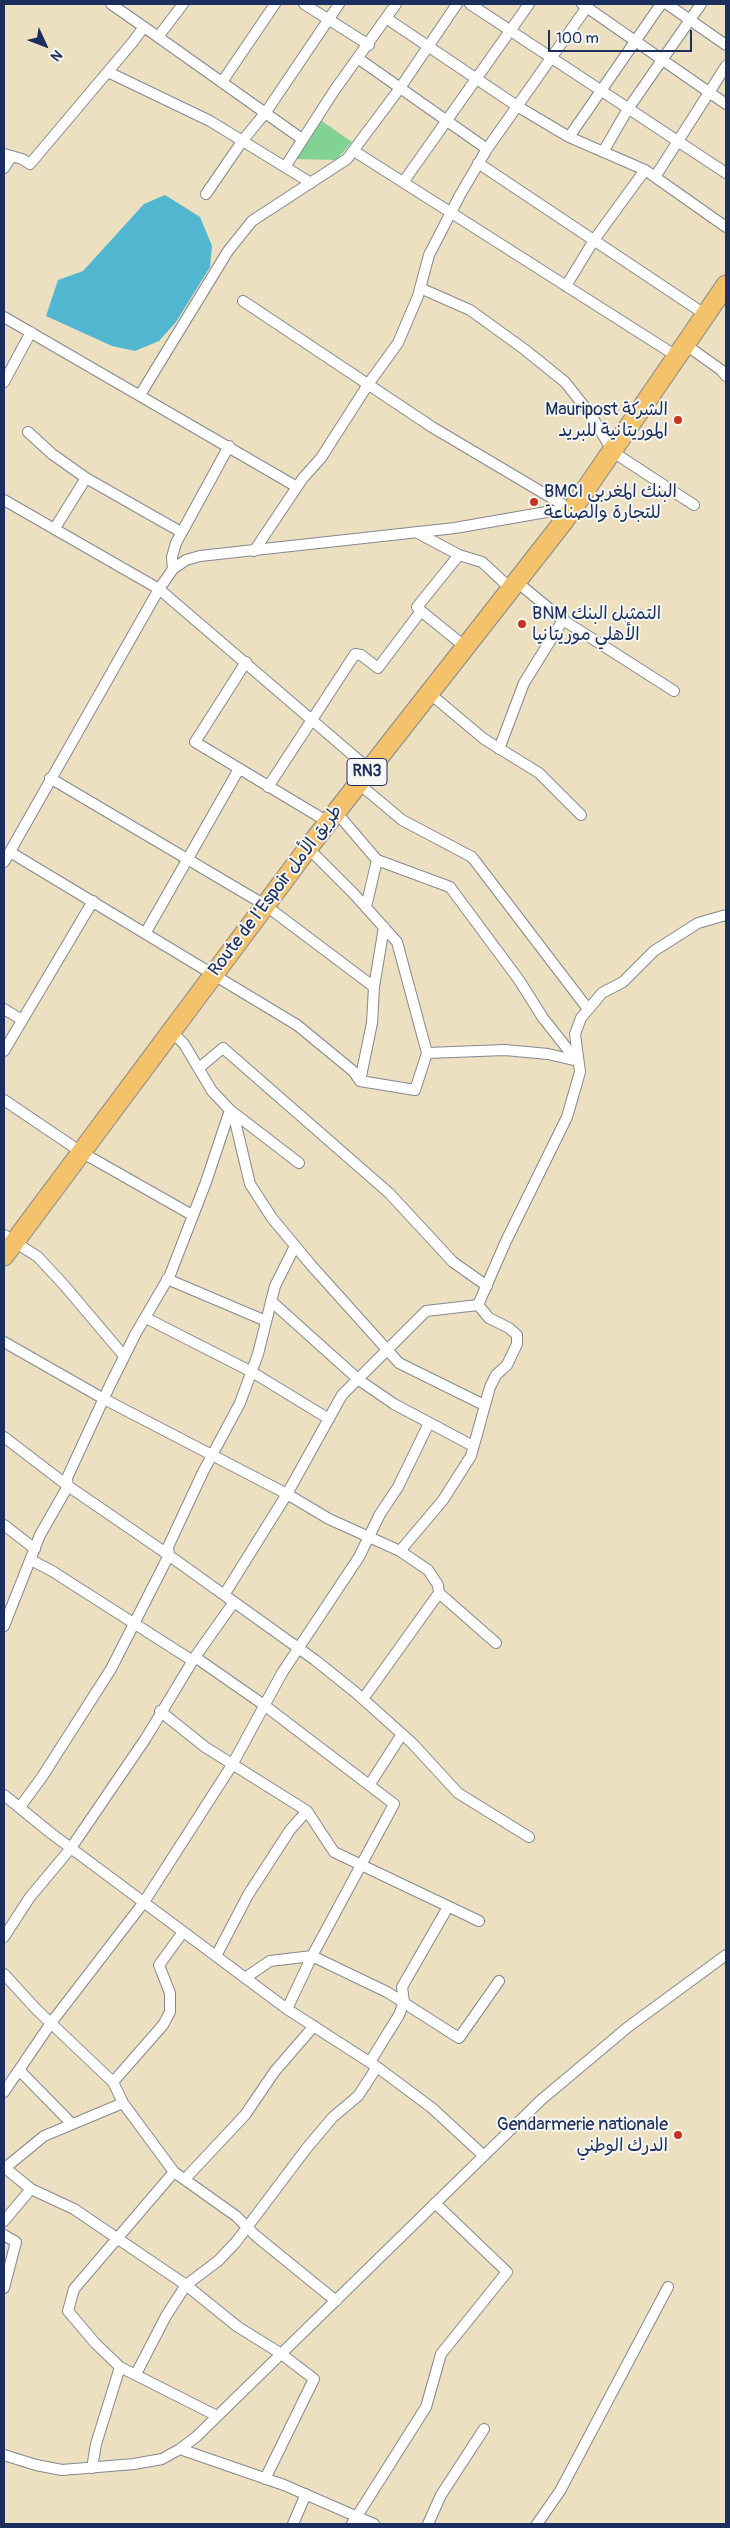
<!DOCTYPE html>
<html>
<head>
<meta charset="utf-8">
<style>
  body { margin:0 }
  #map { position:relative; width:730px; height:2528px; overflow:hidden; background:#ece0c0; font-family:Pangolin,sans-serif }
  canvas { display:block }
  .frame { position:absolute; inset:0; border:5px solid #1b2f5e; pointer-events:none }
  .north { position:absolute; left:20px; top:20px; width:50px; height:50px; -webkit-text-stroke:4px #f6f6f2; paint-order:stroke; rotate:133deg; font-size:14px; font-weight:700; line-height:20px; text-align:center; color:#1b2f5e }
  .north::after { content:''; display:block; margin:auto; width:18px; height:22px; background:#1b2f5e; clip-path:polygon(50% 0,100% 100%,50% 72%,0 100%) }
  .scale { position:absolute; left:548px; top:30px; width:144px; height:22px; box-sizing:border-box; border:2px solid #1b2f5e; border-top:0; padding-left:6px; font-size:15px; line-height:18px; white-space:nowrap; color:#1b2f5e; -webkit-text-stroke:4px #f6f6f2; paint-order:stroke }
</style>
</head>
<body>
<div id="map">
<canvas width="730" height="2528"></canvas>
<div class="frame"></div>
<div class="north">N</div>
<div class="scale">100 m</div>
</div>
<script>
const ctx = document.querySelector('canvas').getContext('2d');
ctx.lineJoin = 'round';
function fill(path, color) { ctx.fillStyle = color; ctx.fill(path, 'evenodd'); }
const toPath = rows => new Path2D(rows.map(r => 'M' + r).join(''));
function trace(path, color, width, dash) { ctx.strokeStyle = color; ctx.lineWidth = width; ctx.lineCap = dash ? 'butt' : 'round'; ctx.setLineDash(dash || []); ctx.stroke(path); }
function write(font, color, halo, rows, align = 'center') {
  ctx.font = font + ' Pangolin,"Playpen Sans Arabic",sans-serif'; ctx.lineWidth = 4; ctx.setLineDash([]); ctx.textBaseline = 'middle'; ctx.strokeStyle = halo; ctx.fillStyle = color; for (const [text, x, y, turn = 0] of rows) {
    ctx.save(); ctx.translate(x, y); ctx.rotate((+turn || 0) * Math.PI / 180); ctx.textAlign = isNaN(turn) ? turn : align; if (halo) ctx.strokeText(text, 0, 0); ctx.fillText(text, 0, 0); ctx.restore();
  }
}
fill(toPath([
  [319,119,352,142,336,160,294,159]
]), '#81d293');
fill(toPath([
  [165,195,200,217,212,246,210,267,176,322,159,341,135,351,112,346,46,316,58,280,83,271,144,204]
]), '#51b6d0');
const street = toPath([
  [304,4,369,45],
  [470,4,726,173],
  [582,4,726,104],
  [667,4,726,45],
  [386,18,517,106,569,137,645,170,726,227],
  [144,27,302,139],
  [158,37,183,4],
  [359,59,487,149],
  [108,72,210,121,311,183],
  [222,82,275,4],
  [569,137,661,4],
  [354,151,678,357],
  [603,152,628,109,701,4],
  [4,154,22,159,30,164,132,43,144,27,111,4],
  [478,163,706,315],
  [285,167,334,91,396,4],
  [4,168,12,156],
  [655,177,726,66],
  [404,181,529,4],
  [206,194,243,140,266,112,339,4],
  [566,286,594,240,645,170],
  [420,288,470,310,524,349,565,382,591,415,613,452,694,505],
  [243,301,432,427,572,510],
  [4,317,297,487],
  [686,345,721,370,726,376],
  [4,382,31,332],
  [140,395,228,251,252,221,347,159,400,88,457,4],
  [28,432,52,454,86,478,181,532],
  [4,500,159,589,369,769],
  [55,528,86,478],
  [416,532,459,555],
  [254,551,303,478,321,458,369,383,398,343,418,296,429,255,460,195,487,149,587,7],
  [173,569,172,557,176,543,229,446],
  [517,582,563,620,674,691],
  [421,611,458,641,467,644],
  [246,662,195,742,328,822],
  [428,692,484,739,539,773,581,815],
  [499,749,524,683,563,620],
  [50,778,265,905,374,987],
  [358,783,402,820,472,857,588,1009],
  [268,787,355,654,361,655,378,668,421,611,417,607,459,555,482,562,511,589],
  [336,812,377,860,450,887,519,980,543,1018,577,1061],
  [10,852,297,1025,353,1071,360,1081,415,1090,427,1053,397,942,354,894,308,848],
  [4,862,159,589,173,569,186,560,200,556,455,528,552,511,570,512],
  [366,907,377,860],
  [146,932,239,769],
  [4,1009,22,1020],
  [171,1031,184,1044,212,1091,230,1110,299,1163],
  [4,1051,93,901],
  [427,1053,505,1050,548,1054,578,1061],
  [199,1068,223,1048,389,1193,453,1262,487,1286],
  [360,1081,372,1023,374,987,384,927],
  [4,1100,81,1152,192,1215],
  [230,1110,235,1121,250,1184,272,1218,311,1265,399,1363,484,1405],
  [4,1235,38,1257,64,1285,124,1356],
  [167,1279,266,1321],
  [271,1301,359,1380,394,1404,473,1446],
  [146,1318,252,1372,329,1419],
  [4,1342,104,1399,287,1494,329,1519,400,1551,428,1570,438,1585,439,1593,496,1643],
  [4,1437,68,1486,160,1549,315,1660,355,1692,412,1743,458,1793,529,1837],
  [4,1525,35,1549],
  [400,1551,443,1500,471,1456,490,1387,496,1375,507,1365,517,1344,517,1335,509,1328,489,1318,478,1305,506,1241,567,1117,580,1072,575,1034,581,1018,602,993,623,982,654,951,698,923,726,915],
  [31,1560,52,1571,193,1661],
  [224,1595,287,1494,342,1395,426,1311,478,1305],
  [4,1626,40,1535,68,1486,67,1478,111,1383,136,1333,170,1275,206,1182,230,1110],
  [195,1657,264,1705,394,1804,312,1956,287,2009],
  [363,1699,439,1593],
  [160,1711,205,1747,307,1811,334,1852,479,1921],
  [370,1784,402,1734],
  [4,1795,52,1834,287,2009,377,2067,432,2108,483,2155],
  [20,1807,42,1777,111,1669,169,1555,168,1547,203,1472,240,1403,258,1354,275,1286,295,1246],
  [4,1937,30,1897,71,1848,146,1738,195,1657,234,1602],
  [216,1956,248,1895,290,1830,307,1811],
  [4,1974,37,2010,113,2082,123,2103,174,2172],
  [245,1978,270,1961,312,1956,387,1992,459,2038,499,1981],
  [370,2062,399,2015,404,2002,402,1987,448,1907],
  [19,2070,71,2123],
  [113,2082,163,2025,170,2012,170,1993,159,1965,183,1932],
  [4,2092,51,2023,144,1902,232,1765,282,1673,359,1557,380,1514,398,1487,429,1423],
  [4,2167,31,2189,74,2209,186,2285,238,2327,280,2353,314,2379,265,2479],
  [5,2168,44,2136,123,2103],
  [185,2179,245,2115,275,2071,314,2026],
  [4,2221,31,2189],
  [4,2235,16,2242,4,2288],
  [136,2374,166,2316,186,2285,218,2261,236,2242,306,2149,333,2117,358,2096,377,2067],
  [217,2416,120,2367,95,2343,68,2311,74,2289,174,2172,236,2216,256,2236,336,2301],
  [180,2449,284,2485,374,2524],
  [4,2455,36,2465,62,2470,134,2464,162,2459,180,2449,196,2437,541,2100,628,2027,726,1955],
  [92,2468,96,2444,120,2367],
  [293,2524,306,2494],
  [352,2524,426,2407,441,2354,507,2272,435,2203],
  [428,2524,441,2495,484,2429],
  [537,2524,560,2491,668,2287]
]);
const highway = toPath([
  [4,1256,308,848,564,521,726,285]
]);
trace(street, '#84888f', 12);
trace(highway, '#84888f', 21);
trace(street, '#fff', 10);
trace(highway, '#f4c26a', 19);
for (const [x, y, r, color] of [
  [678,420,5,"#c8321e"],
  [534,502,5,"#c8321e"],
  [522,624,5,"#c8321e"],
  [678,2135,5,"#c8321e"]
]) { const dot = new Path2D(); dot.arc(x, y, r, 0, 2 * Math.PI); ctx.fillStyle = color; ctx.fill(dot); trace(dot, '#f6f6f2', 2); }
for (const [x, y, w] of [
  [367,772,40]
]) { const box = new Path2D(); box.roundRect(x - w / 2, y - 13.5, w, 27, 4); ctx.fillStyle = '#f6f6f2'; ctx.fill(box); trace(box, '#1b2f5e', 1); }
write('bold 16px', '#1b2f5e', null, [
  ["RN3",367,772]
]);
write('18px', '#1b2f5e', '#f6f6f2', [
  ["Mauripost الشركة",668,410],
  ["الموريتانية للبريد",668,431],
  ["BMCI البنك المغربي",544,492,"left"],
  ["للتجارة والصناعة",544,513,"left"],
  ["BNM التمثيل البنك",532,614,"left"],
  ["الأهلي موريتانيا",532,635,"left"],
  ["Gendarmerie nationale",668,2125],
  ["الدرك الوطني",668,2146]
], 'right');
write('18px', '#1b2f5e', '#f6f6f2', [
  ["Route de l’Espoir طريق الأمل",276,891,-53]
]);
</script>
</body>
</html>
